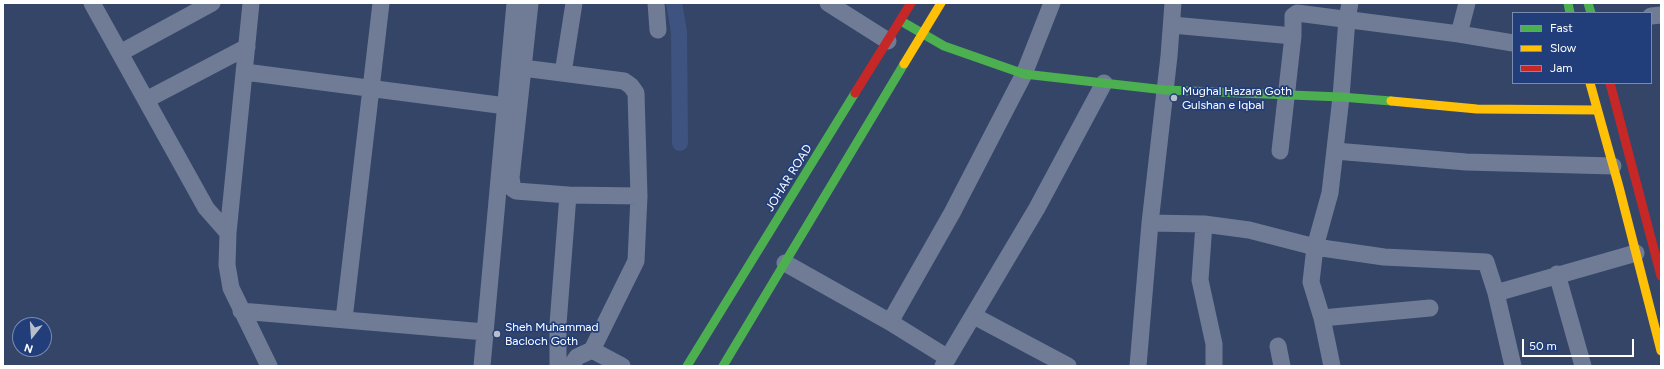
<!DOCTYPE html>
<html>
<head>
<meta charset="utf-8">
<style>
  body { margin:0 }
  #map { position:relative; width:1664px; height:369px; overflow:hidden; background:#354567; font-family:Figtree,sans-serif }
  canvas { display:block }
  .frame { position:absolute; inset:0; border:4px solid #fff; pointer-events:none }
  .legend { position:absolute; left:1512px; top:12px; width:140px; height:72px; box-sizing:border-box; background:#213e7b; border:1px solid #7a8bb0; margin:0; padding:5px 7px; list-style:none; font-size:12px; color:#fff }
  .legend li { display:flex; align-items:center; gap:8px; height:20px }
  .legend b { width:20px; border:1px solid #7a8bb0 }
  .north { position:absolute; left:12px; top:317px; width:40px; height:40px; box-sizing:border-box; background:#213e7b; border:1px solid #7a8bb0; border-radius:50%; rotate:197deg; font-size:11px; font-weight:700; line-height:16px; text-align:center; color:#fff }
  .north::after { content:''; display:block; margin:auto; width:14px; height:18px; background:#b8beca; clip-path:polygon(50% 0,100% 100%,50% 72%,0 100%) }
  .scale { position:absolute; left:1522px; top:339px; width:112px; height:18px; box-sizing:border-box; border:2px solid #fff; border-top:0; padding-left:5px; font-size:12px; line-height:14px; white-space:nowrap; color:#fff; -webkit-text-stroke:3px #213e7b; paint-order:stroke }
</style>
</head>
<body>
<div id="map">
<canvas width="1664" height="369"></canvas>
<div class="frame"></div>
<ul class="legend">
<li><b style="height:5px;background:#4caf50"></b>Fast</li>
<li><b style="height:5px;background:#ffc107"></b>Slow</li>
<li><b style="height:5px;background:#c62828"></b>Jam</li>
</ul>
<div class="north">N</div>
<div class="scale">50 m</div>
</div>
<script>
const ctx = document.querySelector('canvas').getContext('2d');
ctx.lineJoin = 'round';
const toPath = rows => new Path2D(rows.map(r => 'M' + r).join(''));
function trace(path, color, width, dash) { ctx.strokeStyle = color; ctx.lineWidth = width; ctx.lineCap = dash ? 'butt' : 'round'; ctx.setLineDash(dash || []); ctx.stroke(path); }
function write(font, color, halo, rows, align = 'center') {
  ctx.font = font + ' Figtree,sans-serif'; ctx.lineWidth = 3.5; ctx.setLineDash([]); ctx.textBaseline = 'middle'; ctx.strokeStyle = halo; ctx.fillStyle = color; for (const [text, x, y, turn = 0] of rows) {
    ctx.save(); ctx.translate(x, y); ctx.rotate((+turn || 0) * Math.PI / 180); ctx.textAlign = isNaN(turn) ? turn : align; if (halo) ctx.strokeText(text, 0, 0); ctx.fillText(text, 0, 0); ctx.restore();
  }
}
trace(toPath([
  [674,3,679,32,680,143]
]), '#3e537f', 16);
trace(toPath([
  [92,3,206,208,228,233],
  [251,3,228,233,227,265,231,288,269,366],
  [656,3,658,30],
  [828,3,888,41],
  [1651,16,1661,15],
  [1172,25,1293,36],
  [1459,34,1467,3],
  [120,53,212,3],
  [523,68,530,3],
  [245,72,506,106],
  [563,73,574,3],
  [146,100,247,47],
  [1280,151,1293,36,1293,16,1297,13,1459,34,1513,43],
  [1335,151,1466,162,1613,166],
  [1150,223,1204,224,1249,230,1315,247,1384,257,1486,262,1496,293,1513,366],
  [1204,224,1200,280,1214,344,1214,366],
  [785,263,890,322,948,358],
  [1557,274,1583,366],
  [1496,293,1636,253],
  [241,311,485,332],
  [974,316,1068,366],
  [1322,318,1430,308],
  [344,319,381,3],
  [890,322,952,213,1024,74,1052,3],
  [1278,346,1282,366],
  [592,350,622,366],
  [482,366,515,3],
  [558,366,558,324,568,195],
  [571,366,577,357,592,350,636,261,639,196,636,93,631,86,624,81,523,68,511,178,513,189,516,191,568,195,639,196],
  [943,366,1037,208,1104,83],
  [1138,366,1150,223,1169,56,1173,3],
  [1332,366,1322,318,1311,282,1315,247,1330,193,1341,97,1347,19,1350,3]
]), '#707c96', 17);
trace(toPath([
  [1568,3,1570,13],
  [1588,3,1591,13],
  [901,21,944,46,1024,74,1165,90,1341,97,1391,101],
  [687,366,855,93],
  [723,366,904,64]
]), '#4caf50', 9);
trace(toPath([
  [904,64,941,3],
  [1590,83,1619,187,1661,351],
  [1391,101,1477,109,1597,110]
]), '#ffc107', 9);
trace(toPath([
  [1610,83,1661,276],
  [855,93,911,3]
]), '#c62828', 9);
for (const [x, y, r, color] of [
  [1174,98,4,"#b8beca"],
  [497,334,4,"#b8beca"]
]) { const dot = new Path2D(); dot.arc(x, y, r, 0, 2 * Math.PI); ctx.fillStyle = color; ctx.fill(dot); trace(dot, '#213e7b', 1.5); }
write('12px', '#fff', '#213e7b', [
  ["Mughal Hazara Goth",1182,91],
  ["Gulshan e Iqbal",1182,105],
  ["Sheh Muhammad",505,327],
  ["Bacloch Goth",505,341]
], 'left');
write('12px', '#fff', '#213e7b', [
  ["JOHAR ROAD",789,178,-58]
]);
</script>
</body>
</html>
